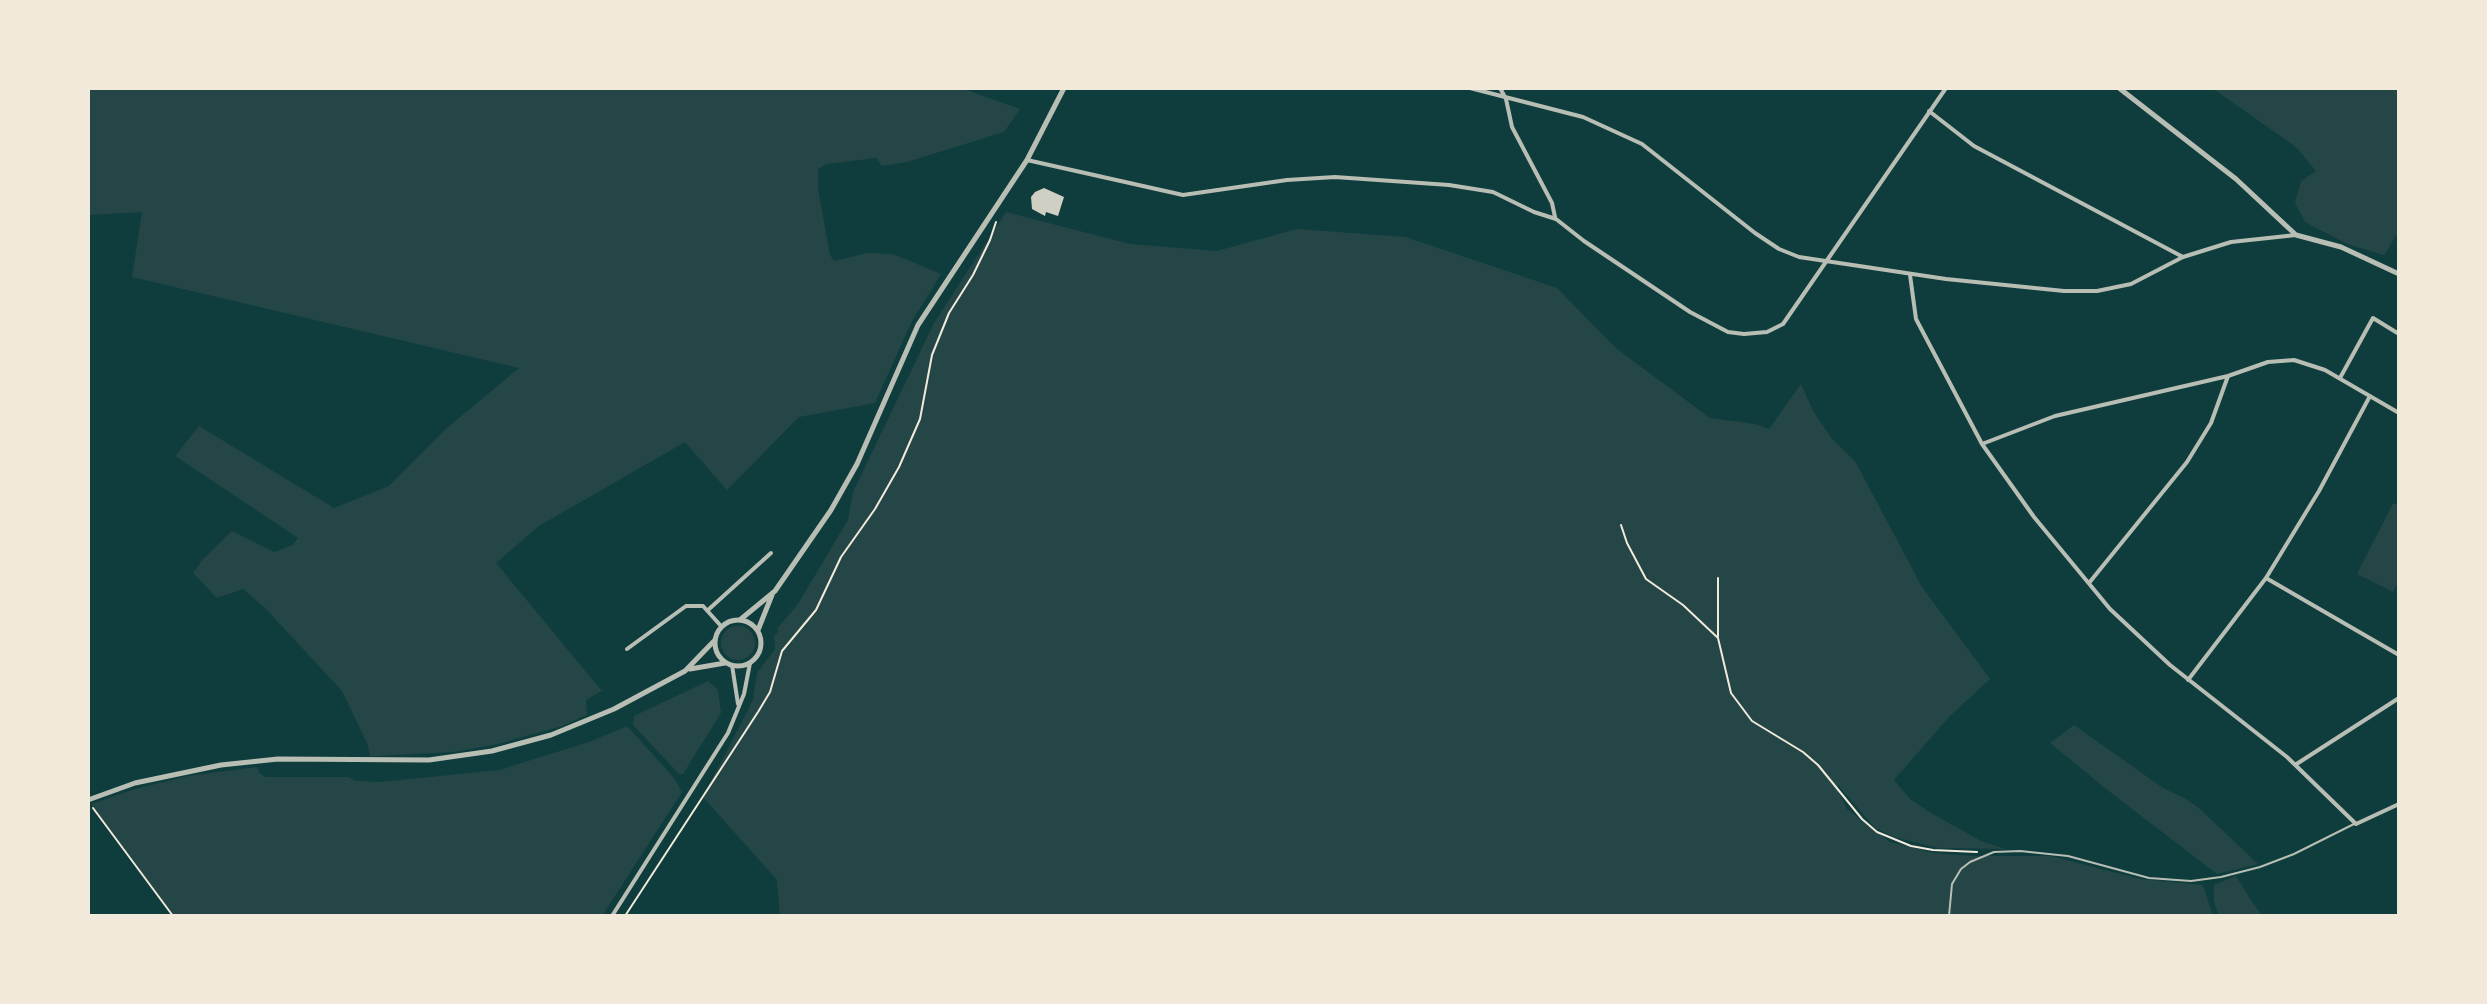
<!DOCTYPE html>
<html>
<head>
<meta charset="utf-8">
<style>
  body { margin:0 }
  #map { position:relative; width:2487px; height:1004px; overflow:hidden; background:#0f3d3e; font-family:Barlow,sans-serif }
  canvas { display:block }
  .frame { position:absolute; inset:0; border:90px solid #f1e9da; pointer-events:none }
</style>
</head>
<body>
<div id="map">
<canvas width="2487" height="1004"></canvas>
<div class="frame"></div>
</div>
<script>
const ctx = document.querySelector('canvas').getContext('2d');
ctx.lineJoin = 'round';
function fill(path, color) { ctx.fillStyle = color; ctx.fill(path, 'evenodd'); }
const toPath = rows => new Path2D(rows.map(r => 'M' + r).join(''));
function trace(path, color, width, dash) { ctx.strokeStyle = color; ctx.lineWidth = width; ctx.lineCap = dash ? 'butt' : 'round'; ctx.setLineDash(dash || []); ctx.stroke(path); }
fill(toPath([
  [88,88,961,88,1020,109,1004,132,907,162,882,166,876,158,827,164,818,169,818,189,830,255,834,261,868,253,893,254,941,274,911,323,875,403,799,417,727,490,685,442,539,526,496,563,602,691,586,700,587,715,562,726,498,744,453,752,376,756,370,756,367,743,342,691,266,609,243,589,217,598,193,573,203,559,232,531,274,552,293,545,298,538,175,456,199,426,334,508,389,486,448,427,519,368,132,277,142,212,88,215],
  [2212,88,2399,88,2399,231,2384,255,2347,244,2305,222,2295,203,2301,181,2316,171,2296,147],
  [1006,212,1130,244,1217,251,1297,229,1406,237,1557,288,1617,349,1710,418,1755,424,1769,429,1801,384,1813,411,1832,439,1855,461,1922,587,1990,679,1949,717,1894,780,1910,799,1931,813,1981,841,2005,849,1938,848,1894,837,1874,827,1838,785,1837,789,1847,809,1890,842,1934,853,1972,856,2051,856,2140,879,2203,885,2213,916,780,916,777,880,703,797,753,700,757,673,775,649,774,636,779,631,777,629,798,604,848,520,853,492,934,323],
  [2393,503,2399,506,2399,581,2393,592,2357,574],
  '721 643a17 17 0 1 1 34 0a17 17 0 1 1-34 0Z',
  [708,681,718,690,721,713,683,774,679,774,633,725,634,716],
  [2074,725,2163,788,2186,799,2200,809,2258,864,2217,874,2110,792,2050,743],
  [625,727,629,728,675,779,682,792,602,916,173,916,91,804,135,789,188,776,257,767,260,774,266,777,348,777,356,781,381,782,499,770,589,742],
  [2236,876,2252,902,2263,916,2219,916,2214,902,2214,885]
]), '#244646');
fill(toPath([
  [1044,188,1064,197,1058,216,1046,212,1045,216,1032,209,1031,197,1035,192]
]), '#cfcfc3');
trace(toPath([
  [1621,525,1627,543,1646,579,1683,605,1718,638,1731,693,1752,721,1803,752,1818,765,1862,819,1877,832,1911,846,1933,850,1977,852],
  [1718,637,1718,578],
  [93,808,173,916],
  [625,916,758,712,770,692,782,651,816,610,841,557,875,509,899,467,920,419,932,355,949,313,973,275,990,240,996,222]
]), '#f1e9da', 2);
trace(toPath([
  [1949,916,1952,884,1961,869,1970,862,1994,852,2020,851,2068,856,2149,878,2191,881,2221,877,2260,867,2294,854,2354,824]
]), '#b8beb3', 2);
trace(toPath([
  [1470,88,1583,117,1642,144,1755,233,1779,249,1799,257,1946,279,2064,291,2097,291,2131,284,2183,257,2231,242,2296,235],
  [1500,88,1506,99,1512,127,1552,203,1555,217],
  [1929,111,1974,146,2183,257],
  [1027,160,1183,195,1287,180,1335,177,1449,185,1493,192,1534,212,1556,219,1584,241,1690,312,1728,332,1744,334,1767,332,1783,324,1946,88],
  [1910,275,1916,319,1982,444,2034,517,2110,609,2170,665,2287,757,2356,824,2399,804],
  [2340,378,2373,318,2399,334],
  [1982,444,2055,416,2228,376,2268,362,2294,360,2325,370,2399,413],
  [2266,578,2399,655],
  [2089,583,2187,462,2211,423,2228,376],
  [708,610,771,553],
  [627,649,686,606,703,606,721,626],
  [732,665,738,704],
  [2188,680,2266,578,2319,491,2370,396],
  [2295,765,2399,698],
  [612,916,728,733,744,694,750,663]
]), '#b8beb3', 4);
trace(toPath([
  [2119,88,2236,179,2296,235,2341,247,2399,274],
  [741,619,775,591,831,510,857,464,918,325,1027,160,1064,88],
  '715 643a23 23 0 1 1 46 0a23 23 0 1 1-46 0Z',
  [758,630,772,595],
  [690,669,725,663],
  [88,800,135,783,221,765,278,759,429,760,492,751,551,735,614,709,685,671,715,640]
]), '#b8beb3', 5);
</script>
</body>
</html>
